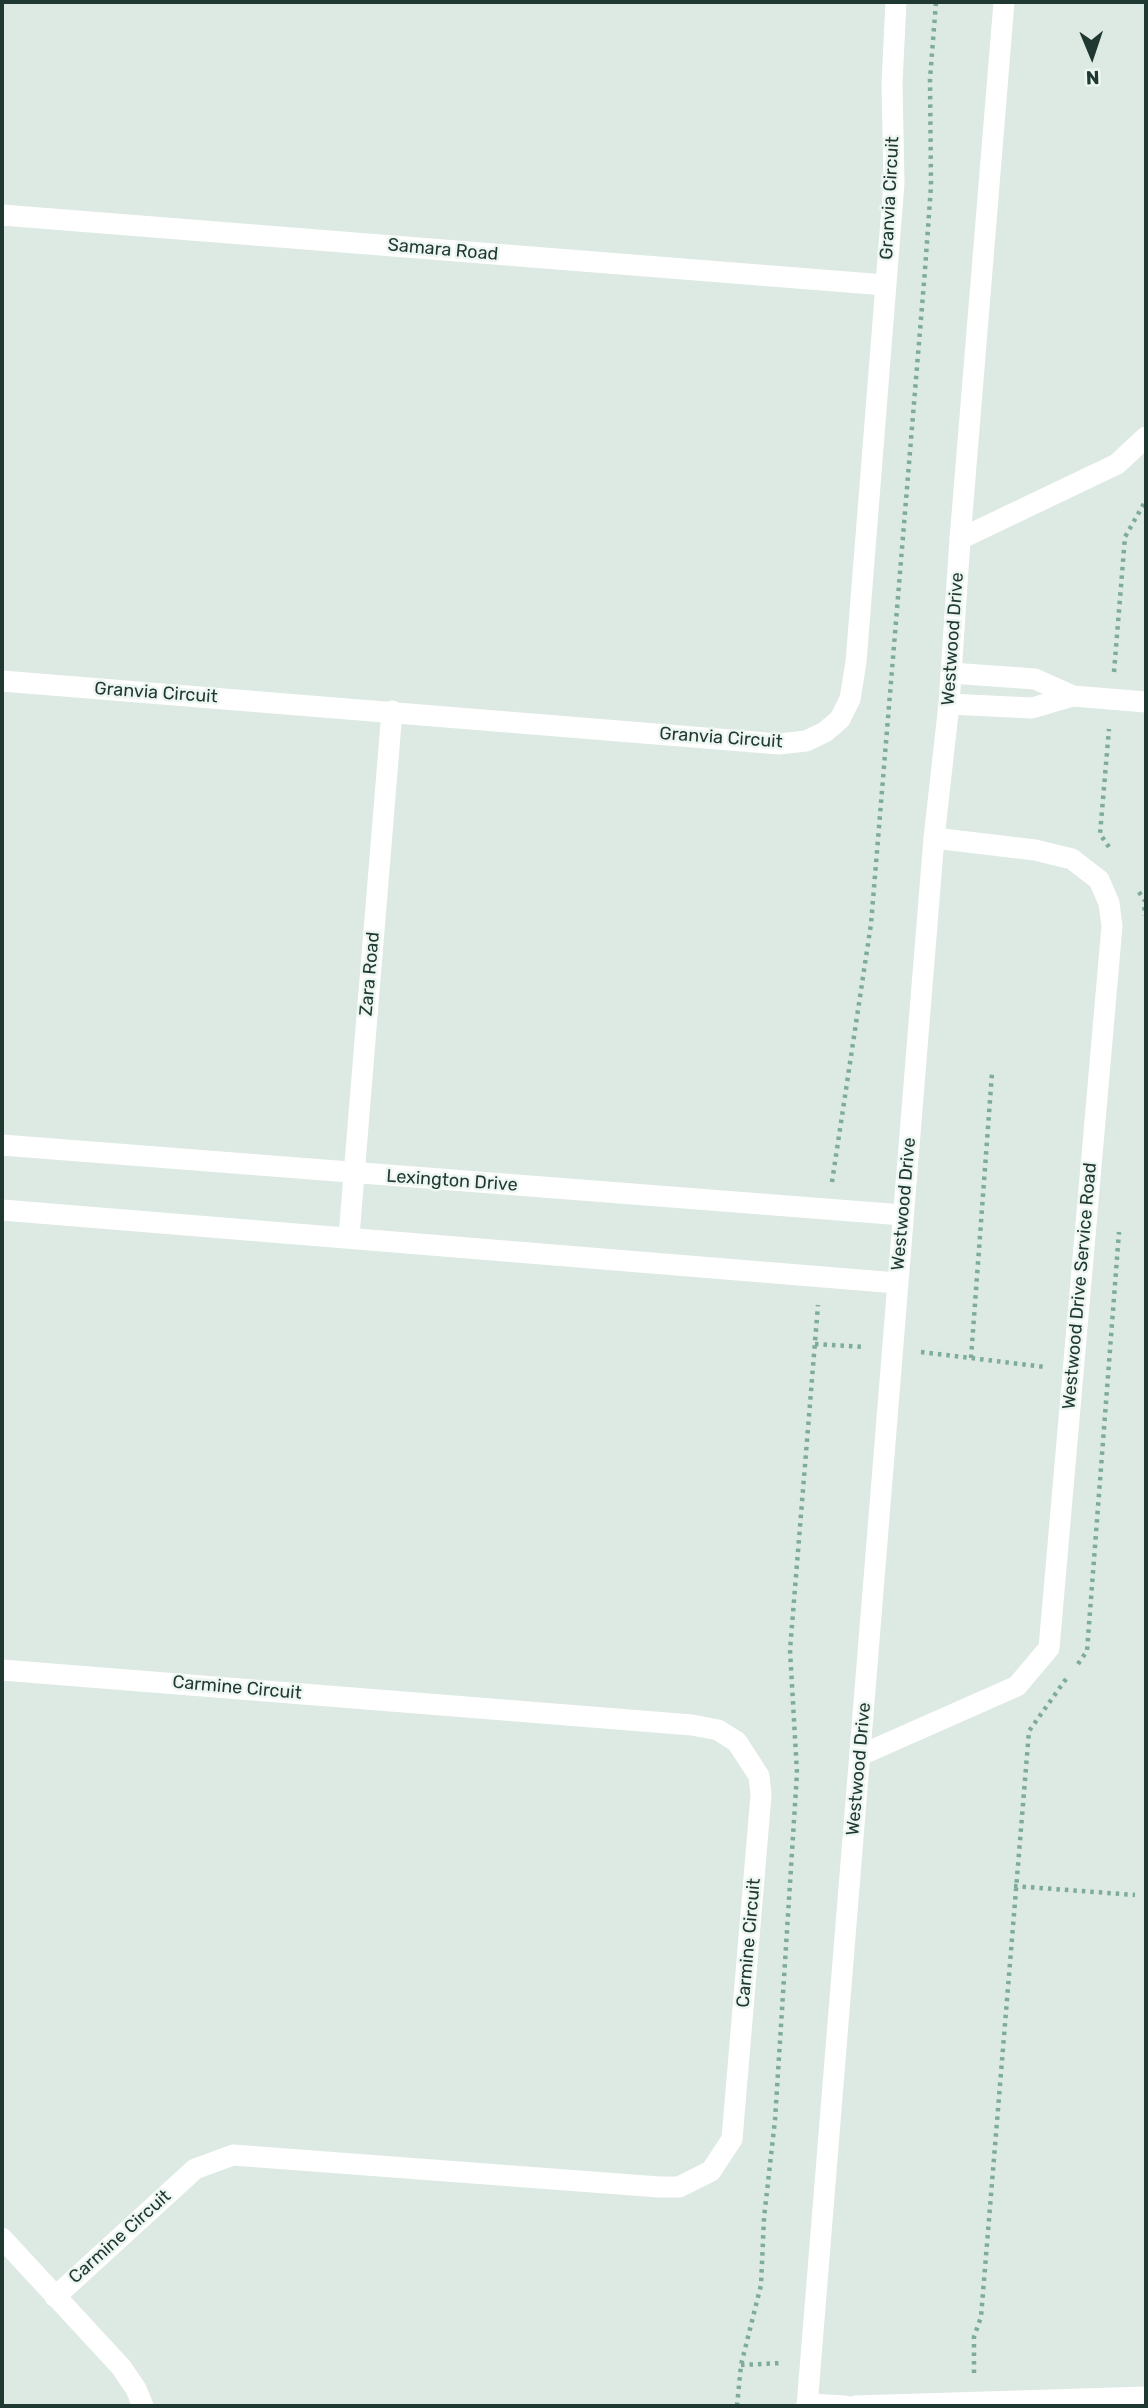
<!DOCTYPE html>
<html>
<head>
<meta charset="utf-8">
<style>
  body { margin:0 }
  #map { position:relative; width:1148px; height:2408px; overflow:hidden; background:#dde9e3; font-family:Rubik,sans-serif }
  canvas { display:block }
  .frame { position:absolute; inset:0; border:4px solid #1f3831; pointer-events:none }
  .north { position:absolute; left:1057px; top:21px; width:70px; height:70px; -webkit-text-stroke:5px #edf6f1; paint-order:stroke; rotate:178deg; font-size:19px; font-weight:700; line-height:28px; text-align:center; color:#1f3831 }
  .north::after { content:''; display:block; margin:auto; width:24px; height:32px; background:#1f3831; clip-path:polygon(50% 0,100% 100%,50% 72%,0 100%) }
</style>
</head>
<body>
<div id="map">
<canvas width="1148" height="2408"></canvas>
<div class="frame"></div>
<div class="north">N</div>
</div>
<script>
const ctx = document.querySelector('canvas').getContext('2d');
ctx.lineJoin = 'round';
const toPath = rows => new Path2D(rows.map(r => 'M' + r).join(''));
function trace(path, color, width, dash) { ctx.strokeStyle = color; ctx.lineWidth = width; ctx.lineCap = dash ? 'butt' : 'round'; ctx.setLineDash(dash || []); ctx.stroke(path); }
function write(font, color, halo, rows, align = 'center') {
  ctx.font = font + ' Rubik,sans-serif'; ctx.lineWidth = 5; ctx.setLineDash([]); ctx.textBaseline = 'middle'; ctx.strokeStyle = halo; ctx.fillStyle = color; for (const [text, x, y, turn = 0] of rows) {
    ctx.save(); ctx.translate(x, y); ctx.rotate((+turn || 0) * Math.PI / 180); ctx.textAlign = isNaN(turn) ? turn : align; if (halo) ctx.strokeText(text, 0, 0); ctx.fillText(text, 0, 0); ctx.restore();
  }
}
trace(toPath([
  [1114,672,1125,537,1146,500],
  [1109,847,1100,834,1109,729],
  [1139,892,1145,901,1144,916],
  [832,1182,871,924,925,270,931,186,930,79,936,2],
  [815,1344,864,1347],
  [921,1352,1045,1367],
  [971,1358,992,1073],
  [1078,1664,1087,1651,1119,1232],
  [1014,1886,1135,1895],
  [741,2365,782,2363],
  [974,2373,974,2337,981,2317,1029,1731,1066,1679],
  [737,2406,741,2365,761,2285,764,2218,775,2120,797,1773,790,1650,818,1305]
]), '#7eac9c', 4.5, [3.5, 5]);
trace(toPath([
  [2,215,885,285],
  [960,539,1117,464,1146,437],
  [951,673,1035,679,1073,696,1146,702],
  [2,681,779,744,806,741,825,732,840,719,850,699,856,662,894,183,892,83,896,2],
  [949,704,1032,708,1073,696],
  [349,1236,392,711],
  [2,1670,692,1725,718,1730,737,1742,759,1776,761,1795,732,2139,711,2171,679,2187,659,2187,233,2155,195,2169,55,2297],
  [861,1755,1017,1686,1049,1648,1112,926,1109,903,1099,880,1072,859,1035,850,934,838],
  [2,2238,121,2367,136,2389,143,2406],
  [807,2404,845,2406],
  [855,2406,1146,2397]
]), '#fff', 21);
trace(toPath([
  [2,1145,903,1215],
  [2,1210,897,1283],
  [807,2406,934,838,949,704,960,539,1004,2]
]), '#fff', 21);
write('18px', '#1f3831', '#edf6f1', [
  ["Granvia Circuit",890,198,-87],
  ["Samara Road",443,250,5],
  ["Westwood Drive",953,639,-86],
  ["Granvia Circuit",156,693,4],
  ["Granvia Circuit",721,738,4],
  ["Zara Road",370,974,-85],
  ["Lexington Drive",452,1181,4],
  ["Westwood Drive",904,1204,-85],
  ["Westwood Drive Service Road",1080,1286,-85],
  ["Carmine Circuit",237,1688,5],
  ["Westwood Drive",859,1769,-85],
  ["Carmine Circuit",749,1943,-85],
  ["Carmine Circuit",120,2237,-42]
]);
</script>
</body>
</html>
